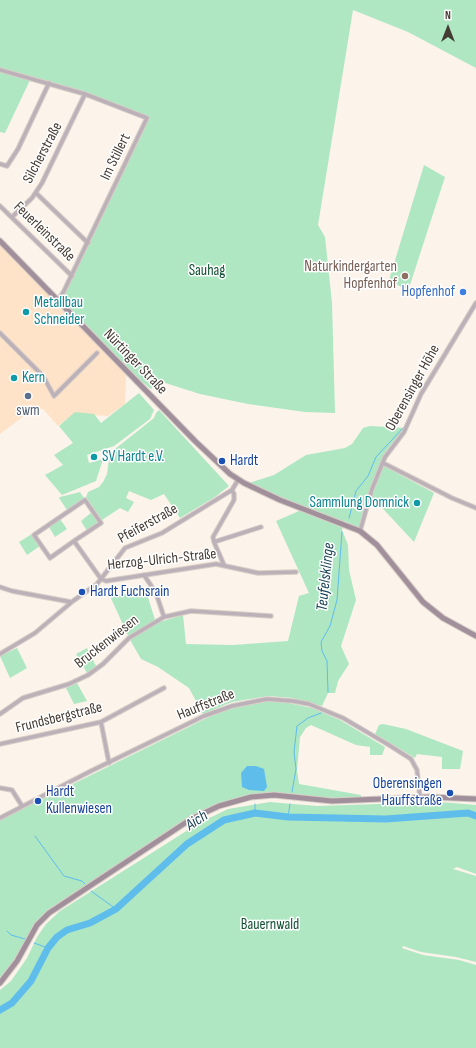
<!DOCTYPE html>
<html>
<head>
<meta charset="utf-8">
<style>
  body { margin:0 }
  #map { position:relative; width:476px; height:1048px; overflow:hidden; background:#fcf3eb; font-family:"Sofia Sans Condensed",sans-serif }
  canvas { display:block }
  .north { position:absolute; left:428px; top:8px; width:40px; height:40px; -webkit-text-stroke:3px #fff; paint-order:stroke; rotate:0deg; font-size:11px; font-weight:700; line-height:16px; text-align:center; color:#443b33 }
  .north::after { content:''; display:block; margin:auto; width:14px; height:18px; background:#443b33; clip-path:polygon(50% 0,100% 100%,50% 72%,0 100%) }
</style>
</head>
<body>
<div id="map">
<canvas width="476" height="1048"></canvas>
<div class="north">N</div>
</div>
<script>
const ctx = document.querySelector('canvas').getContext('2d');
ctx.lineJoin = 'round';
function fill(path, color) { ctx.fillStyle = color; ctx.fill(path, 'evenodd'); }
const toPath = rows => new Path2D(rows.map(r => 'M' + r).join(''));
function trace(path, color, width, dash) { ctx.strokeStyle = color; ctx.lineWidth = width; ctx.lineCap = dash ? 'butt' : 'round'; ctx.setLineDash(dash || []); ctx.stroke(path); }
function write(font, color, halo, rows, align = 'center') {
  ctx.font = font + ' "Sofia Sans Condensed",sans-serif'; ctx.lineWidth = 3; ctx.setLineDash([]); ctx.textBaseline = 'middle'; ctx.strokeStyle = halo; ctx.fillStyle = color; for (const [text, x, y, turn = 0] of rows) {
    ctx.save(); ctx.translate(x, y); ctx.rotate((+turn || 0) * Math.PI / 180); ctx.textAlign = isNaN(turn) ? turn : align; if (halo) ctx.strokeText(text, 0, 0); ctx.fillText(text, 0, 0); ctx.restore();
  }
}
fill(toPath([
  [0,241,125,368,126,375,125,404,108,416,74,414,58,426,43,409,32,410,0,434]
]), '#ffe3c8');
fill(toPath([
  [0,0,476,0,476,68,408,32,353,10,318,225,325,237,332,303,335,413,305,412,248,404,200,394,159,381,151,389,125,368,58,300,147,119,101,100,0,70],
  [0,71,30,80,5,133,0,132],
  [424,165,445,177,408,291,389,280],
  [139,393,154,410,150,419,114,446,87,455,89,463,103,459,96,481,62,495,45,475,63,465,54,455,73,443,59,426,75,412,94,414,101,423],
  [159,410,229,486,215,497,180,518,164,494,151,500,129,491,126,498,134,502,128,512,120,508,102,520,86,497,88,492,99,487,103,482,107,474,110,453,154,418,156,413],
  [370,426,406,428,382,463,359,528,344,521,342,530,348,545,349,570,356,600,341,646,349,664,338,681,335,693,328,693,322,706,293,698,268,696,232,702,203,714,189,688,158,667,141,659,129,638,110,596,146,591,156,623,183,615,186,644,233,645,288,641,299,596,309,593,276,521,306,508,249,483,274,475,306,455,345,448,352,444,363,428],
  [384,466,434,493,414,542,371,496],
  [80,492,84,498,67,510,59,498,60,497],
  [92,512,97,519,97,523,87,531,81,521],
  [60,519,67,529,55,537,49,527],
  [32,534,40,546,27,555,19,542],
  [17,648,27,668,10,678,0,656],
  [87,648,96,666,87,673,76,654],
  [77,683,87,701,74,704,66,688],
  [265,702,284,702,312,708,340,720,385,747,382,755,370,755,370,747,356,745,311,725,306,728,300,737,297,770,299,784,361,795,361,798,326,799,253,795,232,799,202,811,52,907,38,921,16,960,0,980,0,820,209,717,233,708],
  [383,724,406,729,463,751,460,769,442,769,442,757,417,754,415,758,375,734,379,725],
  [270,802,317,806,440,802,476,805,476,874,457,867,453,869,476,876,476,962,456,957,421,952,403,946,402,948,423,955,459,960,476,965,476,1048,0,1048,0,990,11,981,27,958,37,937,46,924,60,911,199,823,228,809]
]), '#aee7c2');
fill(toPath([
  [247,766,256,766,264,769,267,787,264,791,249,790,242,787,241,773]
]), '#5fbdec');
trace(toPath([
  [349,518,356,491,368,476,376,457,404,427],
  [328,692,327,661,322,651,321,642,330,626,337,600,342,532],
  [292,792,296,769,294,752,297,726,308,718,321,713],
  [255,804,255,813],
  [288,817,290,804],
  [35,836,64,876,82,881,85,884],
  [91,891,116,909],
  [7,931,11,935,25,939],
  [34,943,48,948]
]), '#5fbdec', 1);
trace(toPath([
  [0,1010,12,1003,31,981,48,948,57,937,67,930,90,923,116,909,187,844,224,820,255,813,288,817,386,819,468,813,476,816]
]), '#5fbdec', 7);
const street = toPath([
  [0,70,85,94,147,118,64,291,58,300],
  [0,164,7,166,18,149,49,83],
  [36,193,88,243],
  [0,206,72,276],
  [12,217,32,198,42,183,85,94],
  [0,333,43,376,54,396,97,353],
  [383,463,452,498,476,508],
  [360,531,372,489,385,457,404,432,421,394,476,303],
  [74,541,101,523,85,500,34,535,50,558,74,541,101,579,106,581,216,564,258,573,296,572],
  [214,542,261,527],
  [224,565,214,542,213,537,234,500,234,494,232,490],
  [144,575,156,593,164,617],
  [0,587,12,591,71,602],
  [0,654,35,633,73,601,97,584,125,548,162,533,232,490,238,480],
  [0,714,23,698,69,684,88,675,103,664,129,638,164,617,191,611,271,616],
  [101,722,109,763],
  [0,744,101,722,164,688],
  [0,788,12,790,22,806],
  [0,818,91,771,204,716,232,706,267,699,293,701,309,704,343,718,389,745,411,759,417,770,420,798]
]);
const secondary = toPath([
  [0,241,195,441,230,474,244,483,280,500,360,531,377,545,423,602,443,618,476,636],
  [0,983,17,961,37,925,49,913,191,819,219,806,251,797,274,795,332,801,430,797,476,799]
]);
trace(street, '#d7cec6', 5.5);
trace(secondary, '#d7cec6', 7);
trace(street, '#bdb1b9', 3.5);
trace(secondary, '#a1909c', 5);
for (const [x, y, r, color] of [
  [405,276,4,"#8d6e63"],
  [463,292,4,"#3f7fe0"],
  [26,312,4,"#0f9aa8"],
  [14,378,4,"#0f9aa8"],
  [28,396,4,"#5c6f8a"],
  [94,457,4,"#0f9aa8"],
  [222,461,4,"#1a4fb4"],
  [417,503,4,"#0f9aa8"],
  [82,592,4,"#1a4fb4"],
  [450,793,4,"#1a4fb4"],
  [38,801,4,"#1a4fb4"]
]) { const dot = new Path2D(); dot.arc(x, y, r, 0, 2 * Math.PI); ctx.fillStyle = color; ctx.fill(dot); trace(dot, '#fff', 1.5); }
write('15px', '#443b33', '#fff', [
  ["Silcherstraße",43,153,-62],
  ["Im Stillert",116,157,-64],
  ["Feuerleinstraße",44,232,44],
  ["Nürtinger Straße",135,362,46],
  ["Oberensinger Höhe",413,388,-61],
  ["Pfeiferstraße",148,524,-29],
  ["Herzog-Ulrich-Straße",162,560,-6],
  ["Bruckenwiesen",107,642,-38],
  ["Hauffstraße",206,705,-22],
  ["Frundsbergstraße",59,718,-14]
]);
write('15px', '#785e54', '#fff', [
  ["Naturkindergarten",397,267],
  ["Hopfenhof",397,284]
], 'right');
write('15px', '#0f5030', '#fff', [
  ["Sauhag",207,271],
  ["Bauernwald",270,925]
]);
write('15px', '#366cbe', '#fff', [
  ["Hopfenhof",455,292]
], 'right');
write('15px', '#0d838f', '#fff', [
  ["Metallbau",34,303],
  ["Schneider",34,320],
  ["Kern",22,378],
  ["SV Hardt e.V.",102,457],
  ["Sammlung Domnick",409,503,"right"]
], 'left');
write('15px', '#4e5e75', '#fff', [
  ["swm",28,411]
]);
write('15px', '#164399', '#fff', [
  ["Hardt",230,461],
  ["Hardt Fuchsrain",90,592],
  ["Oberensingen",442,784,"right"],
  ["Hauffstraße",442,801,"right"],
  ["Hardt",46,792],
  ["Kullenwiesen",46,809]
], 'left');
write('italic 16px', '#1b4357', '#fff', [
  ["Teufelsklinge",326,577,-84],
  ["Aich",197,821,-33]
]);
</script>
</body>
</html>
